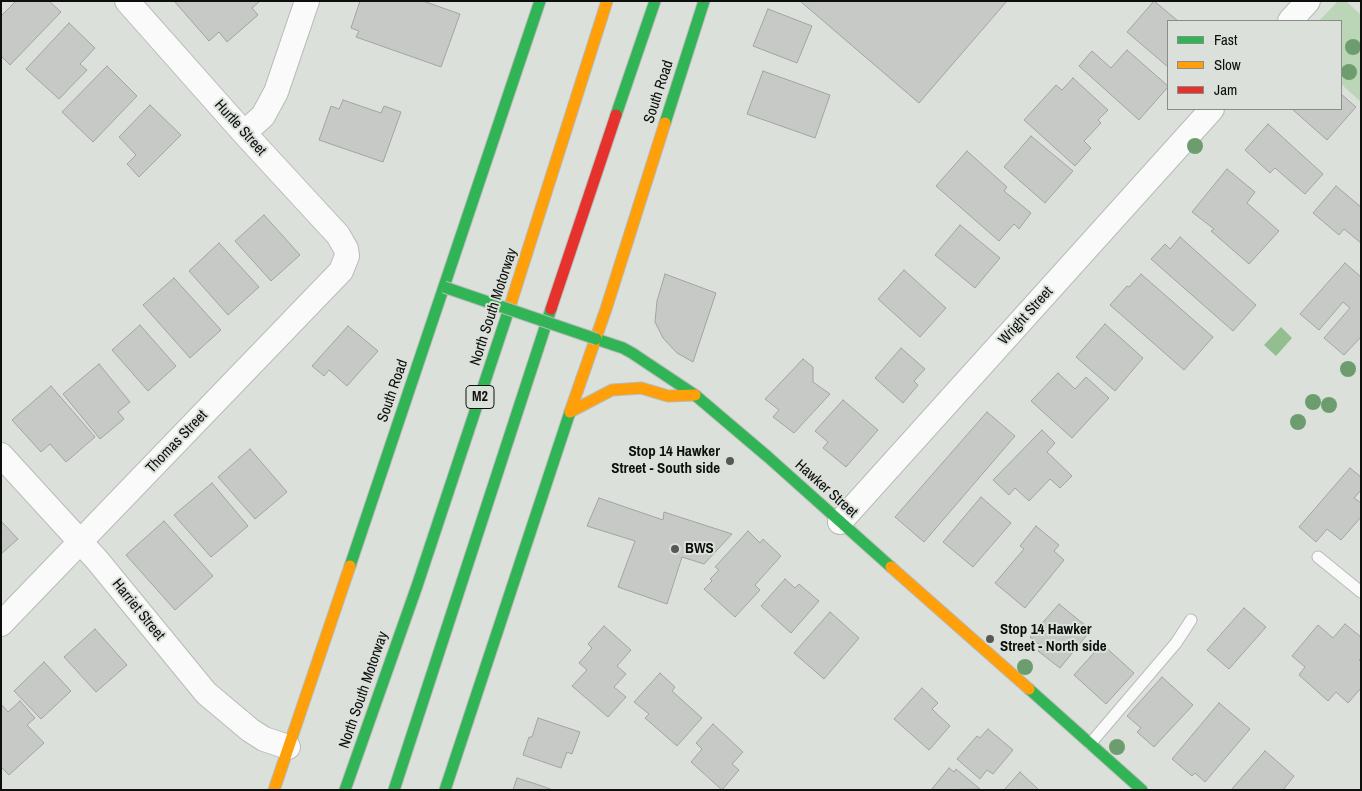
<!DOCTYPE html>
<html>
<head>
<meta charset="utf-8">
<style>
  body { margin:0 }
  #map { position:relative; width:1362px; height:791px; overflow:hidden; background:#dce0db; font-family:"Archivo Narrow",sans-serif }
  canvas { display:block }
  .frame { position:absolute; inset:0; border:2px solid #0d0f0d; pointer-events:none }
  .legend { position:absolute; left:1167px; top:20px; width:175px; height:90px; box-sizing:border-box; background:#dbe1da; border:1px solid #898d88; margin:0; padding:6px 9px; list-style:none; font-size:15px; color:#0d0f0d }
  .legend li { display:flex; align-items:center; gap:10px; height:25px }
  .legend b { width:25px; border:1px solid #898d88 }
</style>
</head>
<body>
<div id="map">
<canvas width="1362" height="791"></canvas>
<div class="frame"></div>
<ul class="legend">
<li><b style="height:6px;background:#30b455"></b>Fast</li>
<li><b style="height:6px;background:#ff9f0a"></b>Slow</li>
<li><b style="height:6px;background:#e5322d"></b>Jam</li>
</ul>
</div>
<script>
const ctx = document.querySelector('canvas').getContext('2d');
ctx.lineJoin = 'round';
function fill(path, color) { ctx.fillStyle = color; ctx.fill(path, 'evenodd'); }
const toPath = rows => new Path2D(rows.map(r => 'M' + r).join(''));
function trace(path, color, width, dash) { ctx.strokeStyle = color; ctx.lineWidth = width; ctx.lineCap = dash ? 'butt' : 'round'; ctx.setLineDash(dash || []); ctx.stroke(path); }
function write(font, color, halo, rows, align = 'center') {
  ctx.font = font + ' "Archivo Narrow",sans-serif'; ctx.lineWidth = 4; ctx.setLineDash([]); ctx.textBaseline = 'middle'; ctx.strokeStyle = halo; ctx.fillStyle = color; for (const [text, x, y, turn = 0] of rows) {
    ctx.save(); ctx.translate(x, y); ctx.rotate((+turn || 0) * Math.PI / 180); ctx.textAlign = isNaN(turn) ? turn : align; if (halo) ctx.strokeText(text, 0, 0); ctx.fillText(text, 0, 0); ctx.restore();
  }
}
fill(toPath([
  [1338,1,1346,1,1361,15,1361,102,1341,84,1341,21,1319,21]
]), '#bad6b7');
fill(toPath([
  [1281,327,1292,338,1276,356,1264,345]
]), '#93be90');
const building = toPath([
  [16,1,49,1,61,12,10,65,1,56,1,16,16,1],
  [174,1,260,1,252,8,258,15,227,42,219,32,209,41,174,1],
  [360,1,423,1,460,14,441,67,356,37,359,31,351,28,360,1],
  [800,1,1007,1,919,103,800,1],
  [1154,1,1178,21,1168,21,1168,67,1127,32,1154,1],
  [768,9,812,26,797,63,753,46,768,9],
  [69,23,95,48,80,64,87,70,59,99,26,69,69,23],
  [1127,50,1168,86,1168,87,1139,120,1079,66,1092,51,1111,68,1127,50],
  [107,66,137,96,93,142,62,112,107,66],
  [763,71,830,95,815,138,747,114,763,71],
  [1073,78,1108,110,1098,120,1101,123,1084,141,1091,148,1075,166,1024,120,1056,85,1062,90,1073,78],
  [1341,94,1356,107,1327,140,1292,109,1341,109,1341,94],
  [343,100,381,113,384,106,401,112,383,162,319,140,331,106,339,109,343,100],
  [150,105,181,135,139,177,127,164,136,155,119,137,150,105],
  [1268,124,1323,174,1305,194,1275,168,1270,173,1245,150,1268,124],
  [1031,136,1073,171,1045,203,1004,167,1031,136],
  [967,151,1007,187,1004,191,1031,213,1019,229,1014,224,999,241,936,186,967,151],
  [1227,169,1255,192,1247,203,1279,231,1249,264,1211,231,1214,229,1192,212,1227,169],
  [1336,186,1361,207,1361,243,1344,229,1339,235,1313,213,1336,186],
  [264,215,300,255,271,281,235,241,264,215],
  [960,225,1000,258,975,288,935,255,960,225],
  [1180,237,1256,305,1233,331,1151,259,1165,244,1170,249,1180,237],
  [219,243,259,287,228,315,189,271,219,243],
  [1345,263,1361,277,1361,337,1344,355,1324,338,1350,308,1343,302,1319,330,1300,314,1345,263],
  [904,270,946,308,920,337,878,299,904,270],
  [665,274,716,293,693,362,677,353,663,338,655,322,657,301,665,274],
  [1141,274,1213,337,1184,370,1110,305,1127,286,1129,287,1141,274],
  [174,278,221,330,190,358,143,305,174,278],
  [1105,324,1143,358,1115,391,1076,357,1105,324],
  [140,325,176,366,148,391,112,350,140,325],
  [348,326,378,351,347,386,329,370,324,376,312,366,348,326],
  [901,348,925,369,914,381,918,385,903,403,875,378,901,348],
  [803,359,813,367,813,382,830,394,794,433,773,417,779,410,765,399,803,359],
  [99,364,130,402,118,412,124,419,100,439,63,394,99,364],
  [1058,373,1075,389,1086,377,1109,398,1072,438,1031,401,1058,373],
  [51,386,95,437,66,462,50,444,41,452,12,420,51,386],
  [843,400,878,430,846,467,823,448,828,442,815,431,843,400],
  [987,412,1015,436,924,542,895,517,987,412],
  [1042,430,1055,443,1047,452,1072,476,1060,488,1050,479,1029,501,1015,488,1009,495,993,480,1042,430],
  [250,449,287,492,255,519,218,477,250,449],
  [1350,468,1361,477,1361,490,1354,498,1361,503,1361,517,1341,540,1327,529,1316,542,1299,527,1350,468],
  [212,483,248,526,211,557,174,515,212,483],
  [981,497,1011,523,973,567,943,542,981,497],
  [599,498,663,520,664,512,732,534,704,564,682,557,667,604,618,587,635,541,587,526,599,498],
  [1,521,18,539,1,554,1,521],
  [164,521,213,576,175,610,126,555,164,521],
  [1036,526,1059,545,1054,551,1064,560,1025,608,995,583,1024,549,1020,546,1036,526],
  [748,531,760,543,763,539,781,556,755,585,760,590,735,617,704,589,712,581,710,579,719,570,715,567,748,531],
  [785,579,795,588,799,584,819,601,791,633,761,606,785,579],
  [1059,604,1091,630,1060,668,1038,651,1042,647,1030,637,1059,604],
  [1244,608,1266,627,1229,669,1207,650,1244,608],
  [830,612,859,638,824,679,794,653,830,612],
  [1345,624,1361,637,1361,659,1359,660,1361,662,1361,688,1348,703,1336,692,1328,701,1299,675,1305,667,1292,656,1318,625,1333,638,1345,624],
  [604,626,631,650,617,666,626,674,614,687,626,697,608,717,572,686,587,670,579,663,592,648,588,644,604,626],
  [95,629,127,665,96,692,64,657,95,629],
  [1102,644,1134,673,1106,704,1074,675,1102,644],
  [44,662,71,691,41,719,14,691,44,662],
  [660,673,675,687,672,691,702,718,677,746,645,718,649,714,634,702,660,673],
  [1162,677,1193,705,1154,747,1137,732,1141,728,1127,716,1162,677],
  [922,688,938,703,932,709,950,726,929,750,894,719,922,688],
  [20,701,35,718,27,725,44,743,9,775,1,767,1,704,8,712,20,701],
  [1219,703,1250,729,1205,782,1195,773,1192,776,1172,759,1219,703],
  [538,718,580,732,572,754,567,752,561,768,523,755,529,737,532,737,538,718],
  [713,724,743,752,732,764,739,770,722,790,691,762,702,749,696,743,713,724],
  [988,729,1013,750,993,774,987,770,980,779,957,759,977,736,980,738,988,729],
  [1265,751,1294,776,1283,790,1231,790,1265,751],
  [949,768,954,772,956,769,980,789,931,790,949,768],
  [1020,772,1039,790,1004,790,1020,772],
  [517,778,539,785,553,790,513,790,517,778]
]);
fill(building, '#c6c9c5');
trace(building, '#a1a4a1', 1);
const lane = toPath([
  [1318,557,1361,592],
  [1090,744,1176,643,1191,620]
]);
const street = toPath([
  [1290,21,1308,1],
  [244,133,263,116,276,92,307,1],
  [1,455,97,560,206,693,250,730,264,739,288,747],
  [840,522,1212,109],
  [1,624,341,271,347,256,346,249,338,235,244,133,127,1]
]);
const fast = toPath([
  [616,115,655,1],
  [665,123,704,1],
  [596,339,623,348,632,353,695,395,768,457,891,567],
  [350,566,540,1],
  [1029,689,1142,790],
  [345,790,417,586,510,306],
  [394,790,551,309],
  [445,790,570,412]
]);
const slow = toPath([
  [510,306,607,1],
  [570,412,612,390,641,388,668,396,695,395],
  [570,412,606,309,665,123],
  [891,567,1029,689],
  [274,790,350,566]
]);
const jam = toPath([
  [551,309,616,115]
]);
trace(lane, '#b8bbb7', 13);
trace(street, '#b8bbb7', 26);
trace(fast, '#b8bbb7', 13);
trace(slow, '#b8bbb7', 13);
trace(jam, '#b8bbb7', 13);
trace(lane, '#fafafa', 11);
trace(street, '#fafafa', 24);
trace(fast, '#30b455', 11);
trace(slow, '#ff9f0a', 11);
trace(jam, '#e5322d', 11);
const fastBridge = toPath([
  [444,287,596,339]
]);
trace(fastBridge, '#b8bbb7', 13, []);
trace(fastBridge, '#30b455', 11);
ctx.fillStyle = '#6d9d6e';
for (const [x, y] of [
  [1353,47],
  [1349,72],
  [1195,146],
  [1348,369],
  [1313,402],
  [1329,405],
  [1298,422],
  [1025,667],
  [1117,747]
]) { ctx.beginPath(); ctx.arc(x, y, 8, 0, 2 * Math.PI); ctx.fill(); }
for (const [x, y, r, color] of [
  [730,461,5,"#555855"],
  [675,549,5,"#555855"],
  [990,639,5,"#555855"]
]) { const dot = new Path2D(); dot.arc(x, y, r, 0, 2 * Math.PI); ctx.fillStyle = color; ctx.fill(dot); trace(dot, '#dbe1da', 2); }
for (const [x, y, w] of [
  [480,397,28]
]) { const box = new Path2D(); box.roundRect(x - w / 2, y - 11.5, w, 23, 4); ctx.fillStyle = '#dbe1da'; ctx.fill(box); trace(box, '#0d0f0d', 1); }
write('bold 14px', '#0d0f0d', null, [
  ["M2",480,397]
]);
write('15px', '#0d0f0d', '#dbe1da', [
  ["South Road",659,92,-72],
  ["Hurtle Street",240,128,48],
  ["North South Motorway",494,307,-72],
  ["Wright Street",1026,316,-48],
  ["South Road",393,391,-71],
  ["Thomas Street",177,442,-46],
  ["Hawker Street",826,489,42],
  ["Harriet Street",138,610,51],
  ["North South Motorway",364,690,-71]
]);
write('bold 15px', '#0d0f0d', '#dbe1da', [
  ["Stop 14 Hawker",720,452,"right"],
  ["Street - South side",720,469,"right"],
  ["BWS",685,549],
  ["Stop 14 Hawker",1000,630],
  ["Street - North side",1000,647]
], 'left');
</script>
</body>
</html>
